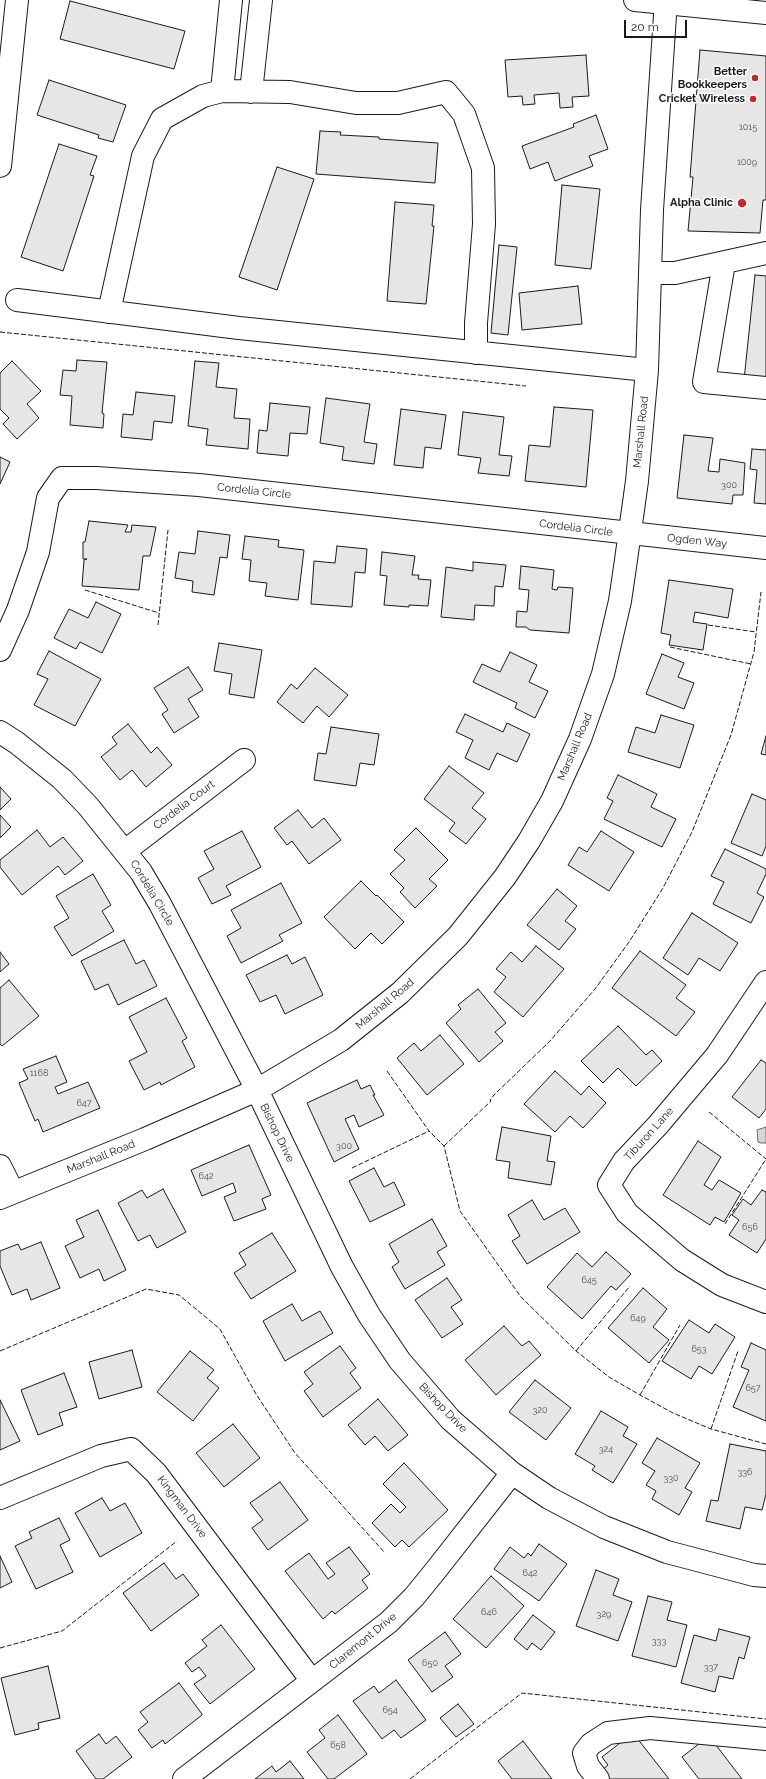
<!DOCTYPE html>
<html>
<head>
<meta charset="utf-8">
<style>
  body { margin:0 }
  #map { position:relative; width:766px; height:1779px; overflow:hidden; background:#fff; font-family:Raleway,sans-serif }
  canvas { display:block }
  .scale { position:absolute; left:624px; top:20px; width:63px; height:18px; box-sizing:border-box; border:2px solid #1a1a1a; border-top:0; padding-left:5px; font-size:12px; line-height:14px; white-space:nowrap; color:#1a1a1a; -webkit-text-stroke:3px #fff; paint-order:stroke }
</style>
</head>
<body>
<div id="map">
<canvas width="766" height="1779"></canvas>
<div class="scale">20 m</div>
</div>
<script>
const ctx = document.querySelector('canvas').getContext('2d');
ctx.lineJoin = 'round';
function fill(path, color) { ctx.fillStyle = color; ctx.fill(path, 'evenodd'); }
const toPath = rows => new Path2D(rows.map(r => 'M' + r).join(''));
function trace(path, color, width, dash) { ctx.strokeStyle = color; ctx.lineWidth = width; ctx.lineCap = dash ? 'butt' : 'round'; ctx.setLineDash(dash || []); ctx.stroke(path); }
function write(font, color, halo, rows, align = 'center') {
  ctx.font = font + ' Raleway,sans-serif'; ctx.lineWidth = 3; ctx.setLineDash([]); ctx.textBaseline = 'middle'; ctx.strokeStyle = halo; ctx.fillStyle = color; for (const [text, x, y, turn = 0] of rows) {
    ctx.save(); ctx.translate(x, y); ctx.rotate((+turn || 0) * Math.PI / 180); ctx.textAlign = isNaN(turn) ? turn : align; if (halo) ctx.strokeText(text, 0, 0); ctx.fillText(text, 0, 0); ctx.restore();
  }
}
const water = toPath([
  [766,1127,766,1143,761,1143,758,1142,757,1130,766,1127]
]);
fill(water, '#d7d7d7');
trace(water, '#6a6a6a', 1);
const building = toPath([
  [70,1,185,31,174,69,60,39,70,1],
  [700,50,766,56,766,200,763,200,760,233,688,231,693,177,690,177,700,50],
  [586,55,589,96,572,97,573,107,560,108,559,93,534,95,535,104,523,105,522,96,508,97,505,60,586,55],
  [49,80,126,105,113,142,98,138,99,135,37,115,49,80],
  [596,115,608,149,589,156,593,166,555,181,548,162,530,169,522,146,574,127,573,124,596,115],
  [320,131,341,132,340,135,379,137,379,139,438,143,435,183,316,174,320,131],
  [59,144,97,156,90,175,94,176,63,271,21,257,59,144],
  [277,167,314,179,277,290,239,277,277,167],
  [562,185,600,189,591,269,555,265,562,185],
  [395,202,434,205,432,226,434,226,426,304,387,301,395,202],
  [499,245,517,247,508,335,491,333,499,245],
  [755,275,766,276,766,384,744,380,755,275],
  [578,286,582,324,522,330,519,293,578,286],
  [77,360,107,362,102,413,104,414,103,428,70,425,72,396,60,395,63,370,76,371,77,360],
  [12,361,41,391,27,404,39,418,17,439,3,424,9,418,0,409,0,373,12,361],
  [195,361,219,363,216,387,237,389,234,418,250,419,248,449,206,445,208,429,188,426,195,361],
  [136,392,175,396,172,423,154,421,152,440,121,437,123,414,133,415,136,392],
  [326,398,370,404,364,442,377,444,374,464,342,460,344,447,320,443,326,398],
  [270,403,310,407,307,434,290,433,288,456,257,453,259,430,267,431,270,403],
  [554,407,593,410,586,487,525,481,529,445,550,447,554,407],
  [401,409,446,415,441,449,425,447,423,468,394,465,401,409],
  [463,412,504,417,499,455,512,456,509,476,478,473,481,458,458,455,463,412],
  [684,435,713,438,708,471,719,472,720,459,745,463,743,495,733,495,732,504,677,498,684,435],
  [752,449,766,450,766,504,754,503,757,470,750,469,752,449],
  [0,457,10,462,0,484,0,457],
  [89,521,128,525,125,532,131,532,132,525,156,527,150,556,143,556,139,590,82,586,84,560,87,559,83,559,83,542,85,542,89,521],
  [198,531,230,535,227,558,220,557,214,595,192,592,193,581,175,578,179,552,195,554,198,531],
  [245,536,279,540,278,547,304,550,298,600,265,596,267,583,249,581,251,560,242,559,245,536],
  [337,546,367,549,365,573,355,572,352,607,311,604,314,561,335,563,337,546],
  [382,552,415,556,412,575,419,575,418,579,431,580,428,606,409,605,409,607,384,605,387,576,380,575,382,552],
  [473,562,506,565,503,587,495,586,494,606,475,605,474,620,441,617,446,567,473,571,473,562],
  [521,566,554,570,552,589,557,590,558,587,573,588,569,633,530,630,526,627,516,627,517,611,527,612,529,590,519,589,521,566],
  [669,580,733,589,728,618,695,612,693,622,707,624,703,650,669,645,671,635,661,633,669,580],
  [96,602,121,614,102,653,80,642,76,649,54,638,69,609,88,618,96,602],
  [219,643,262,650,254,698,229,694,232,674,214,671,219,643],
  [49,651,101,679,75,726,34,705,48,679,37,674,49,651],
  [510,652,537,665,529,682,548,691,535,718,515,708,517,703,473,682,482,664,500,672,510,652],
  [662,654,684,663,678,677,694,683,684,709,646,694,662,654],
  [188,667,203,690,188,699,199,717,174,733,162,714,168,710,154,688,188,667],
  [315,668,348,695,329,717,317,706,303,723,277,702,291,684,297,689,315,668],
  [465,714,503,732,507,723,530,734,517,762,497,753,489,770,465,758,473,740,456,732,465,714],
  [661,715,694,725,680,768,628,752,636,727,655,733,661,715],
  [128,724,151,753,157,747,172,765,146,787,132,770,120,780,101,757,117,744,112,737,128,724],
  [331,727,379,734,374,765,360,763,356,786,314,780,318,753,326,754,331,727],
  [766,736,766,755,761,754,766,736],
  [449,766,484,793,472,808,486,819,466,844,449,831,455,823,424,799,449,766],
  [618,775,657,794,651,807,676,819,662,847,604,819,613,801,607,798,618,775],
  [0,787,11,799,0,810,0,787],
  [752,794,766,800,766,846,762,856,731,843,752,794],
  [298,810,312,828,324,818,341,840,309,864,292,841,287,845,274,828,298,810],
  [0,815,11,827,0,838,0,815],
  [416,828,448,860,429,879,437,886,415,908,400,892,404,888,390,874,405,860,394,850,416,828],
  [37,830,50,847,63,837,83,861,65,875,58,866,22,895,0,867,0,860,37,830],
  [242,831,261,867,226,886,231,895,212,904,198,878,214,869,204,851,242,831],
  [601,831,634,852,609,891,568,865,579,847,587,852,601,831],
  [725,849,766,869,766,874,757,893,764,897,751,923,713,904,724,882,711,876,725,849],
  [93,874,111,905,102,911,114,931,72,956,54,927,69,918,56,896,93,874],
  [361,881,376,896,377,895,404,922,382,944,371,933,355,949,324,917,361,881],
  [281,883,302,923,279,935,283,941,241,963,227,936,241,928,231,910,281,883],
  [557,889,577,906,565,921,576,929,559,950,527,925,557,889],
  [692,913,738,943,720,971,699,958,688,975,663,958,692,913],
  [124,940,136,964,144,960,157,986,118,1005,108,984,95,990,81,961,124,940],
  [536,946,564,969,523,1017,494,992,506,977,496,969,511,952,522,962,536,946],
  [640,951,686,985,676,998,695,1012,676,1036,612,988,640,951],
  [0,952,9,964,0,972,0,952],
  [287,955,292,964,305,957,323,995,285,1014,276,995,260,1002,246,975,287,955],
  [9,980,39,1016,2,1046,0,1044,0,988,9,980],
  [478,989,506,1023,495,1032,503,1041,479,1062,446,1023,461,1009,458,1005,478,989],
  [166,998,187,1038,182,1041,195,1067,161,1085,160,1082,144,1090,129,1061,147,1052,129,1017,166,998],
  [618,1026,646,1055,652,1050,662,1061,636,1086,618,1068,603,1083,581,1061,618,1026],
  [440,1035,464,1064,427,1095,397,1058,414,1043,421,1051,440,1035],
  [56,1056,67,1082,55,1087,58,1094,88,1082,100,1108,43,1132,38,1119,35,1121,19,1083,28,1079,23,1069,56,1056],
  [761,1060,766,1063,766,1109,759,1118,732,1097,761,1060],
  [555,1071,581,1095,589,1086,606,1103,583,1128,570,1116,555,1132,524,1104,555,1071],
  [357,1080,361,1089,370,1085,375,1095,373,1095,384,1115,359,1127,354,1115,345,1119,359,1149,334,1162,307,1103,357,1080],
  [502,1127,551,1136,547,1161,555,1162,551,1185,508,1178,510,1162,496,1160,502,1127],
  [698,1141,721,1157,704,1185,712,1190,719,1180,741,1193,724,1222,715,1217,710,1225,663,1195,698,1141],
  [249,1145,271,1195,262,1199,266,1209,234,1221,224,1197,236,1192,233,1183,202,1196,191,1170,249,1145],
  [374,1168,384,1187,394,1182,405,1205,370,1222,349,1181,374,1168],
  [163,1189,186,1232,157,1248,150,1235,138,1241,118,1203,142,1190,147,1198,163,1189],
  [762,1190,766,1192,766,1239,757,1253,729,1235,739,1220,732,1215,743,1199,751,1205,762,1190],
  [532,1200,544,1220,565,1208,580,1232,527,1264,512,1241,520,1236,508,1215,532,1200],
  [98,1210,126,1270,104,1281,99,1269,80,1278,65,1246,84,1237,76,1220,98,1210],
  [432,1219,447,1246,437,1252,445,1265,405,1289,392,1267,399,1262,389,1244,432,1219],
  [272,1233,296,1271,251,1299,234,1273,246,1265,239,1253,272,1233],
  [41,1242,60,1288,31,1300,27,1289,12,1295,0,1266,0,1251,18,1244,21,1250,41,1242],
  [606,1252,631,1274,616,1290,611,1286,582,1319,547,1287,577,1253,592,1267,606,1252],
  [447,1278,462,1300,451,1307,463,1324,442,1338,415,1300,447,1278],
  [643,1288,667,1309,653,1327,669,1340,649,1363,608,1328,643,1288],
  [292,1304,302,1321,320,1311,333,1333,285,1361,263,1321,292,1304],
  [689,1320,709,1333,715,1324,735,1337,712,1374,699,1366,691,1379,662,1361,689,1320],
  [504,1326,522,1346,529,1341,541,1355,496,1395,465,1360,504,1326],
  [751,1343,766,1350,766,1421,733,1407,749,1370,741,1367,751,1343],
  [340,1346,356,1368,350,1373,361,1388,323,1417,304,1391,313,1384,304,1372,340,1346],
  [132,1350,142,1387,99,1399,89,1362,132,1350],
  [190,1351,214,1370,207,1378,219,1388,193,1421,157,1392,190,1351],
  [64,1373,77,1407,59,1413,63,1425,38,1435,21,1390,64,1373],
  [535,1380,571,1408,546,1440,509,1412,535,1380],
  [378,1399,408,1435,388,1451,375,1436,365,1445,348,1425,378,1399],
  [0,1400,20,1441,0,1450,0,1400],
  [601,1411,628,1427,623,1436,637,1444,613,1483,592,1470,595,1466,575,1454,601,1411],
  [233,1424,260,1458,224,1487,196,1453,233,1424],
  [657,1438,700,1463,685,1488,692,1492,679,1515,652,1499,656,1491,646,1485,655,1471,642,1463,657,1438],
  [730,1444,766,1451,766,1494,762,1510,745,1507,740,1529,706,1521,711,1500,718,1501,730,1444],
  [404,1463,448,1510,409,1547,402,1540,395,1547,372,1523,391,1504,400,1513,406,1507,383,1484,404,1463],
  [280,1482,308,1520,268,1550,252,1528,263,1520,250,1503,280,1482],
  [102,1498,110,1511,125,1503,142,1533,100,1557,75,1513,102,1498],
  [59,1518,70,1540,60,1545,73,1572,36,1589,15,1546,32,1538,29,1532,59,1518],
  [539,1544,567,1564,539,1601,494,1569,510,1547,524,1558,528,1553,531,1556,539,1544],
  [349,1547,370,1574,362,1580,368,1588,335,1614,332,1611,323,1619,285,1571,309,1553,328,1579,335,1574,326,1563,349,1547],
  [0,1556,12,1582,0,1588,0,1556],
  [164,1563,176,1579,183,1574,199,1595,151,1631,123,1593,164,1563],
  [596,1570,619,1579,613,1595,632,1602,618,1641,576,1626,596,1570],
  [491,1576,524,1606,486,1648,453,1619,491,1576],
  [648,1596,672,1602,667,1620,687,1625,676,1667,632,1656,648,1596],
  [533,1615,555,1632,541,1650,532,1643,527,1650,514,1639,533,1615],
  [221,1625,255,1669,210,1704,194,1684,206,1676,199,1667,192,1672,185,1663,207,1646,202,1640,221,1625],
  [719,1629,750,1637,744,1659,739,1657,733,1679,719,1676,715,1692,681,1683,694,1635,716,1641,719,1629],
  [445,1632,461,1654,445,1666,453,1677,432,1692,408,1660,445,1632],
  [48,1666,60,1718,38,1723,39,1729,15,1735,1,1678,48,1666],
  [396,1680,426,1720,401,1738,394,1730,382,1739,353,1701,374,1686,379,1693,396,1680],
  [179,1683,202,1714,202,1715,165,1744,163,1740,152,1748,138,1730,148,1722,140,1712,179,1683],
  [458,1704,474,1724,456,1737,440,1718,458,1704],
  [338,1715,367,1754,334,1779,328,1779,307,1752,325,1738,319,1730,338,1715],
  [633,1733,669,1779,608,1779,601,1771,608,1765,602,1757,633,1733],
  [99,1734,106,1744,116,1736,132,1757,103,1779,96,1779,76,1751,99,1734],
  [709,1736,742,1779,699,1779,682,1757,709,1736],
  [523,1741,552,1779,512,1779,498,1761,523,1741],
  [290,1761,304,1779,255,1779,272,1766,276,1772,290,1761]
]);
fill(building, '#e6e6e6');
trace(building, '#1a1a1a', 1);
const minor = toPath([
  [222,91,231,0],
  [251,92,261,0],
  [0,166,17,0],
  [724,263,704,382,766,388],
  [651,273,675,273,766,253],
  [17,300,239,328,647,370],
  [109,312,143,156,162,119,203,96,222,91,290,92,356,103,398,103,446,92,464,114,483,168,484,224,476,323,476,353],
  [0,650,18,610,38,552,48,498,62,478,96,478,199,485,766,548],
  [0,732,17,743,62,779,88,806,141,872,160,904,257,1090,342,1267,369,1315,400,1361,451,1420,512,1473,549,1498,604,1527,667,1552,754,1575,766,1576],
  [125,851,244,760],
  [766,982,717,1055,658,1125,624,1161,609,1185,627,1213,682,1260,722,1285,766,1302],
  [0,1166,13,1192],
  [0,1198,145,1139,257,1090,341,1040,400,993,458,936,505,877,529,841,552,801,580,739,603,674,620,601,626,560,637,481,647,370,652,210,666,0],
  [0,1498,101,1456,131,1449,156,1473,312,1681],
  [184,1779,389,1622,414,1597,436,1570,512,1473],
  [598,1779,588,1766,584,1753,591,1744,608,1733,650,1728,766,1739]
]);
const major = toPath([
  [635,0,766,13]
]);
trace(minor, '#1a1a1a', 24);
trace(major, '#1a1a1a', 24);
trace(minor, '#fff', 22);
trace(major, '#fff', 22);
trace(toPath([
  [0,332,526,386],
  [85,590,159,613],
  [158,625,168,530],
  [708,625,756,632],
  [670,647,751,664],
  [387,1071,429,1131,444,1146,460,1211,521,1297,576,1351,609,1377,640,1395,673,1413,711,1429,766,1444],
  [709,1112,766,1159],
  [444,1146,491,1101,490,1100,494,1095,550,1041,595,989,629,942,663,888,692,832,731,735,754,652,761,592],
  [352,1168,429,1131],
  [725,1224,766,1159],
  [0,1351,146,1289,179,1295,220,1329,256,1394,295,1453,385,1553],
  [576,1351,630,1286],
  [640,1395,680,1325],
  [711,1429,738,1351],
  [0,1648,62,1631,177,1541],
  [410,1779,522,1693,766,1719]
]), '#1a1a1a', 1, [5, 2]);
for (const [x, y, r, color] of [
  [755,78,4,"#c62828"],
  [753,99,4,"#c62828"],
  [742,203,5,"#c62828"]
]) { const dot = new Path2D(); dot.arc(x, y, r, 0, 2 * Math.PI); ctx.fillStyle = color; ctx.fill(dot); trace(dot, '#fff', 1.5); }
write('9px', '#4d4d4d', null, [
  ["1015",748,127],
  ["1009",747,162],
  ["300",729,485],
  ["1168",39,1073],
  ["647",84,1103],
  ["300",344,1146],
  ["642",206,1176],
  ["656",750,1227],
  ["645",589,1280],
  ["649",638,1318],
  ["653",699,1349],
  ["657",753,1388],
  ["320",540,1410],
  ["324",606,1449],
  ["336",745,1472],
  ["330",671,1478],
  ["642",530,1573],
  ["646",489,1612],
  ["329",604,1614],
  ["333",659,1641],
  ["650",430,1663],
  ["337",711,1667],
  ["654",390,1710],
  ["658",338,1745]
]);
write('bold 11px', '#1a1a1a', '#fff', [
  ["Better",747,72],
  ["Bookkeepers",747,85],
  ["Cricket Wireless",745,99],
  ["Alpha Clinic",733,203]
], 'right');
write('11px', '#1a1a1a', '#fff', [
  ["Marshall Road",641,432,-84],
  ["Cordelia Circle",254,491,6],
  ["Cordelia Circle",576,528,7],
  ["Ogden Way",697,541,6],
  ["Marshall Road",575,747,-67],
  ["Cordelia Court",184,805,-37],
  ["Cordelia Circle",152,893,59],
  ["Marshall Road",385,1004,-40],
  ["Bishop Drive",277,1133,64],
  ["Tiburon Lane",649,1134,-48],
  ["Marshall Road",101,1157,-22],
  ["Bishop Drive",443,1408,46],
  ["Kingman Drive",182,1507,53],
  ["Claremont Drive",363,1641,-39]
]);
</script>
</body>
</html>
